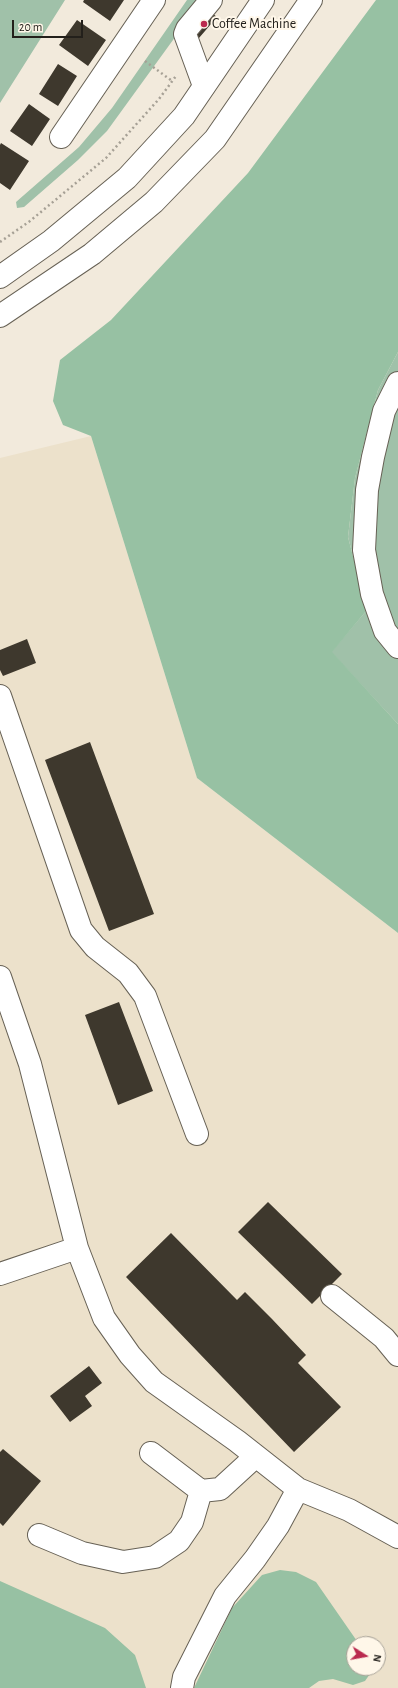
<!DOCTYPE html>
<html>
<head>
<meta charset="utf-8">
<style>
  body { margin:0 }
  #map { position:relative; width:398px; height:1688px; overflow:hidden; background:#f2eadc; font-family:"Alegreya Sans",sans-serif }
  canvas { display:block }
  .north { position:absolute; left:346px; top:1636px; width:40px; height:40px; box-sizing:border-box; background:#fff7e9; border:1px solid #a7a197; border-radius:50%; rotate:101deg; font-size:11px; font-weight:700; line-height:16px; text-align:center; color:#23201b }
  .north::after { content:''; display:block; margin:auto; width:14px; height:18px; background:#ba2a4f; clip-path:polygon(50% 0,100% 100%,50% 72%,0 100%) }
  .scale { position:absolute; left:12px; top:20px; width:71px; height:18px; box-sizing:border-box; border:2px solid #23201b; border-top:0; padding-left:5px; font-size:12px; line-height:14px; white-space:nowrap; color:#23201b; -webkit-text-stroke:3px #fff7e9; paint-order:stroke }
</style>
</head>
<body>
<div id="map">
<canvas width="398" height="1688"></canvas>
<div class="north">N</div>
<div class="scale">20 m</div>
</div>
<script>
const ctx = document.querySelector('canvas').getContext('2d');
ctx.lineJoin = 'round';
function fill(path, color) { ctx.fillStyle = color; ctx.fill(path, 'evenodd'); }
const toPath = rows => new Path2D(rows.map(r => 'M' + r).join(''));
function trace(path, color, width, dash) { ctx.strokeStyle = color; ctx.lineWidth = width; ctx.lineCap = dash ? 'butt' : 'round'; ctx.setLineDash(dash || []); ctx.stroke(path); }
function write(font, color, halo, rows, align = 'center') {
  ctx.font = font + ' "Alegreya Sans",sans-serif'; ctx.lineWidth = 4; ctx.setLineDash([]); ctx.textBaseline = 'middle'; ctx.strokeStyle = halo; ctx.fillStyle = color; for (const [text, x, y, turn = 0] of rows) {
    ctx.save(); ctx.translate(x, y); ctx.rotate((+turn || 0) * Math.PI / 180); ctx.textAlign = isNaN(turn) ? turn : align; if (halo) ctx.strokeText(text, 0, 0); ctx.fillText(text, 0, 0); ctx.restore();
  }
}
fill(toPath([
  [91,436,197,778,398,933,398,1688,0,1688,0,458],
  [354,1644,378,1644,378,1668,354,1668]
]), '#ece1cb');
fill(toPath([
  [0,0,65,0,0,103],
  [187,0,202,0,107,131,78,160,24,207,17,208,16,202,79,147,112,108],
  [398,352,398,724,331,652,367,610,348,537,355,478,378,390]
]), '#a0c1a9');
fill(toPath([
  [376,0,398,0,398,352,378,390,355,478,348,537,367,610,332,652,398,724,398,933,197,778,91,436,63,425,53,401,60,360,111,320,248,173],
  [280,1570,296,1572,316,1582,359,1644,354,1644,354,1668,372,1668,372,1671,365,1681,353,1685,333,1679,319,1681,309,1688,194,1688,232,1608,262,1575],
  [0,1581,105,1628,135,1655,146,1688,0,1688]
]), '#97c1a3');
fill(toPath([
  [84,0,124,0,110,21,83,2],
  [208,10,217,17,199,38,191,31],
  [77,20,106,40,88,66,59,45],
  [58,64,77,76,58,106,39,94],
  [29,104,50,119,32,146,10,131],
  [1,143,29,161,10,190,0,183,0,145],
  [27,639,36,663,3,676,0,670,0,650],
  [90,742,154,914,109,931,45,760],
  [119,1002,153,1091,118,1105,85,1015],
  [268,1202,342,1274,312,1304,238,1232],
  [171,1233,237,1300,245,1292,272,1319,306,1355,298,1363,341,1407,294,1452,126,1277],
  [89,1366,102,1383,85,1396,92,1406,70,1422,50,1396],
  [3,1449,41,1481,3,1526,0,1523,0,1452]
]), '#3e382d');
const minor = toPath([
  [204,86,185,34,187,29,211,0],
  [61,137,154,0],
  [398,383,384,411,373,457,367,490,364,550,372,594,385,631,398,647],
  [0,696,81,930,95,947,128,973,145,996,197,1134],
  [0,977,30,1064,77,1248,104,1318,130,1355,154,1382,237,1441,298,1489,349,1510,398,1537],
  [0,1274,77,1248],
  [332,1296,384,1338,398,1355],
  [151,1453,201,1491,220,1489,256,1456],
  [39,1535,82,1553,123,1562,155,1557,179,1541,192,1522,201,1491],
  [182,1688,184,1677,225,1596,255,1559,278,1526,298,1489]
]);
const highway = toPath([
  [0,277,51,241,127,178,184,116,263,0],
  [0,316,92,254,154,202,215,139,311,0]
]);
trace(minor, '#676155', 24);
trace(highway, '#676155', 24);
trace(toPath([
  [145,61,172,81],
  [0,242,30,221,106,158,159,99,176,76]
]), '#a6a095', 2.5, [2, 3]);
trace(minor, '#fff', 22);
trace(highway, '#fff', 22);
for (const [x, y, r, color] of [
  [204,24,4,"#ba2a4f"]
]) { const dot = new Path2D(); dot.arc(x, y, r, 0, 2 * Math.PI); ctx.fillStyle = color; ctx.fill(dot); trace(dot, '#fff7e9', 1.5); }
write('14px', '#23201b', '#fff7e9', [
  ["Coffee Machine",212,24]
], 'left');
</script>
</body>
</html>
